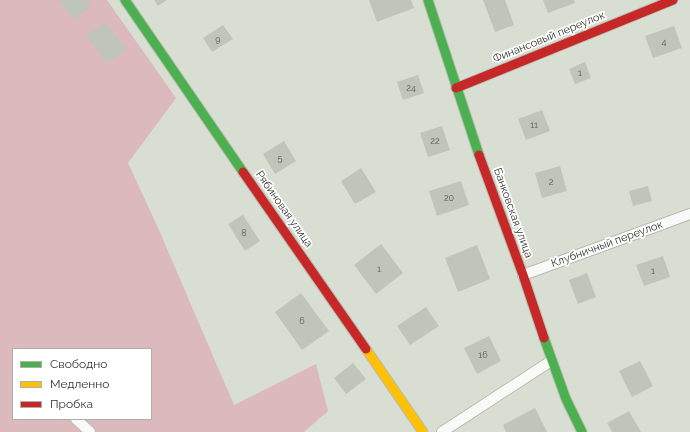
<!DOCTYPE html>
<html>
<head>
<meta charset="utf-8">
<style>
  body { margin:0 }
  #map { position:relative; width:690px; height:432px; overflow:hidden; background:#d8ded2; font-family:Raleway,sans-serif }
  canvas { display:block }
  .legend { position:absolute; left:12px; top:348px; width:140px; height:72px; box-sizing:border-box; background:#fff; border:1px solid #adafab; margin:0; padding:5px 7px; list-style:none; font-size:12px; color:#33372e }
  .legend li { display:flex; align-items:center; gap:8px; height:20px }
  .legend b { width:20px; border:1px solid #adafab }
</style>
</head>
<body>
<div id="map">
<canvas width="690" height="432"></canvas>
<ul class="legend">
<li><b style="height:5px;background:#4caf50"></b>Свободно</li>
<li><b style="height:5px;background:#ffc107"></b>Медленно</li>
<li><b style="height:5px;background:#c62828"></b>Пробка</li>
</ul>
</div>
<script>
const ctx = document.querySelector('canvas').getContext('2d');
ctx.lineJoin = 'round';
function fill(path, color) { ctx.fillStyle = color; ctx.fill(path, 'evenodd'); }
const toPath = rows => new Path2D(rows.map(r => 'M' + r).join(''));
function trace(path, color, width, dash) { ctx.strokeStyle = color; ctx.lineWidth = width; ctx.lineCap = dash ? 'butt' : 'round'; ctx.setLineDash(dash || []); ctx.stroke(path); }
function write(font, color, halo, rows, align = 'center') {
  ctx.font = font + ' Raleway,sans-serif'; ctx.lineWidth = 3.5; ctx.setLineDash([]); ctx.textBaseline = 'middle'; ctx.strokeStyle = halo; ctx.fillStyle = color; for (const [text, x, y, turn = 0] of rows) {
    ctx.save(); ctx.translate(x, y); ctx.rotate((+turn || 0) * Math.PI / 180); ctx.textAlign = isNaN(turn) ? turn : align; if (halo) ctx.strokeText(text, 0, 0); ctx.fillText(text, 0, 0); ctx.restore();
  }
}
fill(toPath([
  [0,0,107,0,176,98,128,163,159,230,234,405,316,364,328,411,304,432,0,432],
  [13,349,151,349,151,419,13,419]
]), '#dcb9bc');
fill(toPath([
  [58,0,86,0,91,6,74,20],
  [154,0,167,0,158,6],
  [369,0,411,0,414,8,377,22],
  [483,0,505,0,514,25,495,32],
  [543,0,574,0,575,3,548,13],
  [105,22,126,49,107,63,86,36],
  [223,25,233,39,212,52,203,38],
  [674,26,682,48,653,58,645,36],
  [585,62,591,78,575,84,569,69],
  [418,75,424,93,403,100,397,82],
  [542,110,550,131,526,140,518,119],
  [442,126,450,150,428,157,420,133],
  [284,141,296,161,275,174,263,154],
  [560,166,567,191,542,198,535,173],
  [361,168,376,192,355,204,341,181],
  [461,181,469,205,437,216,429,191],
  [648,186,652,201,633,206,629,191],
  [243,215,260,241,245,251,228,224],
  [381,244,403,273,376,294,354,265],
  [477,245,490,279,458,292,445,258],
  [663,256,670,277,644,286,636,265],
  [587,273,596,297,578,304,569,280],
  [301,293,329,331,302,350,275,312],
  [426,307,439,326,410,345,397,326],
  [489,336,501,361,477,374,464,348],
  [640,361,653,386,632,397,619,371],
  [353,363,366,379,346,394,334,378],
  [535,408,547,432,506,432,503,425],
  [629,411,641,432,612,432,607,423]
]), '#c0c5ba');
const street = toPath([
  [523,275,690,214],
  [76,419,90,432],
  [442,432,551,361]
]);
const fast = toPath([
  [125,0,243,172],
  [428,0,479,155],
  [544,338,566,399,582,432]
]);
const slow = toPath([
  [366,349,423,432]
]);
const jam = toPath([
  [456,88,673,0],
  [479,155,523,275,544,338],
  [243,172,366,349]
]);
trace(street, '#b7bcb2', 12);
trace(fast, '#b7bcb2', 11);
trace(slow, '#b7bcb2', 11);
trace(jam, '#b7bcb2', 11);
trace(street, '#f9faf8', 10);
trace(fast, '#4caf50', 9);
trace(slow, '#ffc107', 9);
trace(jam, '#c62828', 9);
write('9px', '#565a51', null, [
  ["9",218,39],
  ["4",664,42],
  ["1",580,73],
  ["24",411,88],
  ["11",534,125],
  ["22",435,141],
  ["5",280,158],
  ["2",551,182],
  ["20",449,198],
  ["8",244,233],
  ["1",379,269],
  ["1",653,271],
  ["6",302,321],
  ["16",483,355]
]);
write('11px', '#33372e', '#fff', [
  ["Финансовый переулок",549,37,-22],
  ["Рябиновая улица",284,209,55],
  ["Банковская улица",513,213,70],
  ["Клубничный переулок",607,244,-20]
]);
</script>
</body>
</html>
